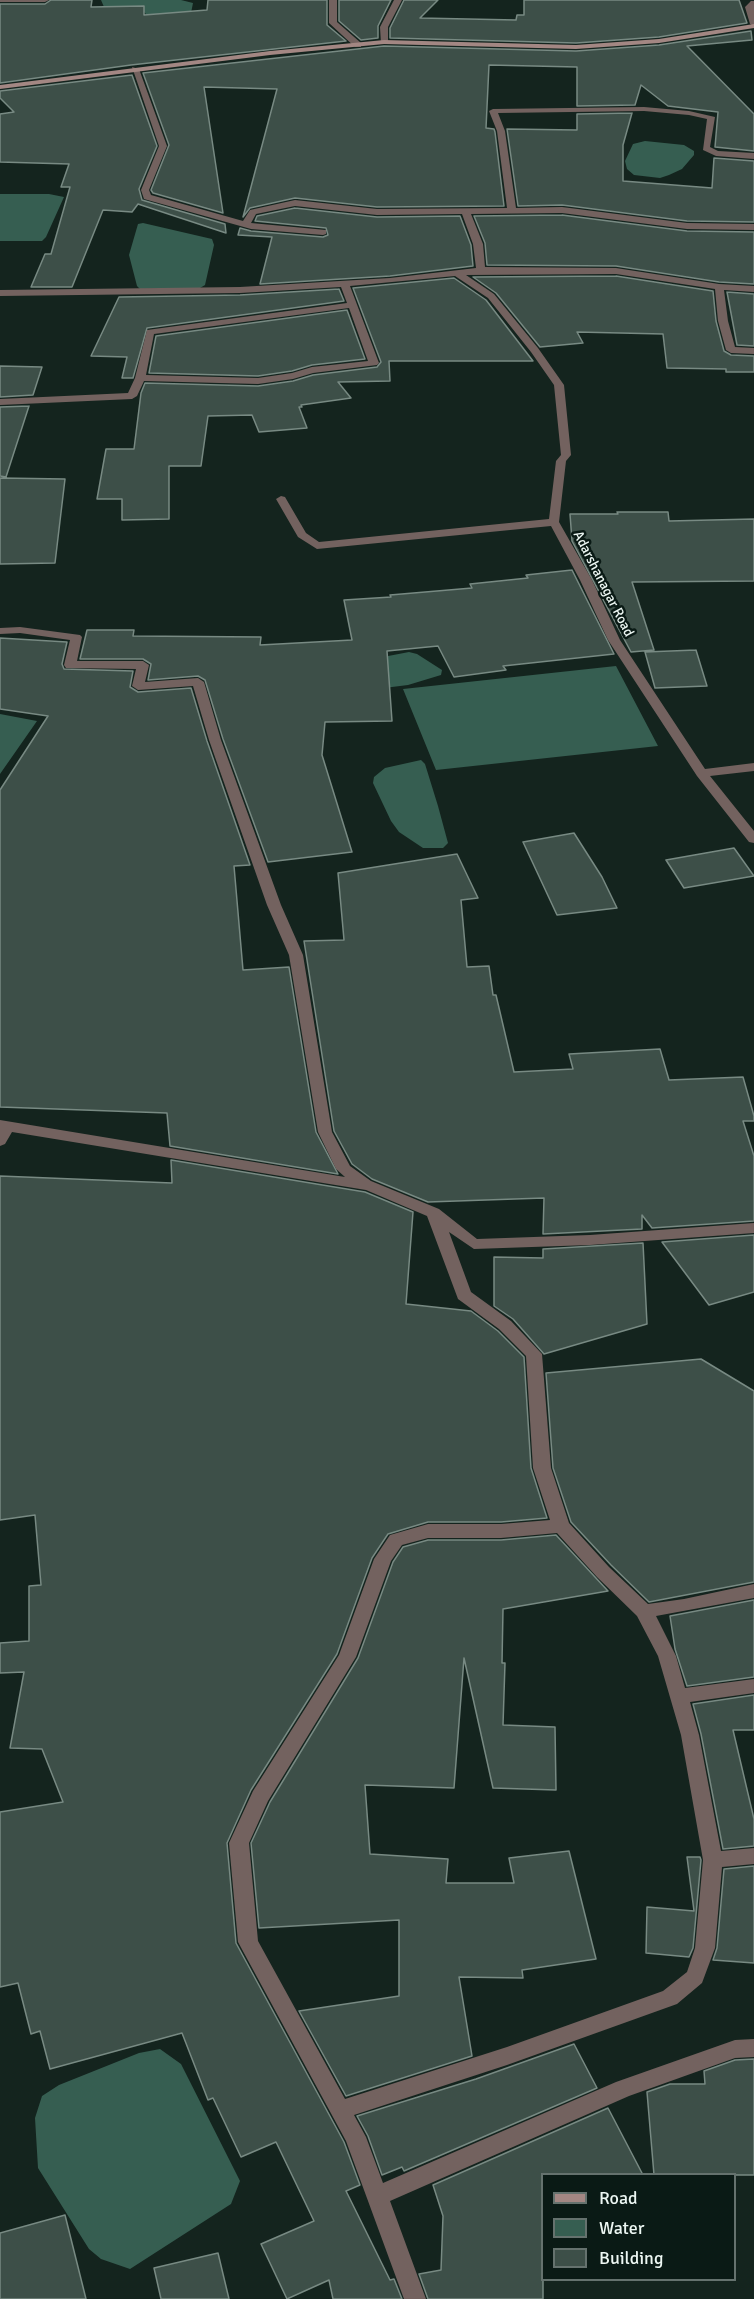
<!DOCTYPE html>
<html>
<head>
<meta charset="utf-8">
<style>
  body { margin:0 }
  #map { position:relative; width:754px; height:2299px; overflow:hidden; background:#14241e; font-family:Signika,sans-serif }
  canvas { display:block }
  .legend { position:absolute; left:541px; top:2173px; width:195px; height:108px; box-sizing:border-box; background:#0a1a15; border:2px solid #65726e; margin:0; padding:8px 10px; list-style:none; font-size:18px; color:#edf7f3 }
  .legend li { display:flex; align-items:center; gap:12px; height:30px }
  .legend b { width:30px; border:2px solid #65726e }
</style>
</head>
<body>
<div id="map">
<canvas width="754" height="2299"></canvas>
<ul class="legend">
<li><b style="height:8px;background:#a38783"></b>Road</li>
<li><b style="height:16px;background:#365e51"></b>Water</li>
<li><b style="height:16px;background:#3d4f48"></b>Building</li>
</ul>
</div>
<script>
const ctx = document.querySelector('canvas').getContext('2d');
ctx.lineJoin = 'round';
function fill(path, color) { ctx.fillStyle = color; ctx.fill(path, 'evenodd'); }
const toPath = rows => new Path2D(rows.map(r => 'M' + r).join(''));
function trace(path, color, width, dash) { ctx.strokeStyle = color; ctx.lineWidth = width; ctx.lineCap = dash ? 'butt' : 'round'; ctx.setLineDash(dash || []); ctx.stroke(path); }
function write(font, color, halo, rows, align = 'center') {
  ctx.font = font + ' Signika,sans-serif'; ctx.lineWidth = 5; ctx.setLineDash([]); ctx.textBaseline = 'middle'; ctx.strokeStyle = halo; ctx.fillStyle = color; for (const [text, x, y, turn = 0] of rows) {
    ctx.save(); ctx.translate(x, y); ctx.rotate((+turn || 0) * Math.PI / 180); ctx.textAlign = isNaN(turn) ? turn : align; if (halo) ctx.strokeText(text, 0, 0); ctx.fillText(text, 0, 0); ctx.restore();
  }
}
fill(toPath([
  [101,0,181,0,193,3,191,13,147,15,138,6,104,7],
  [645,141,684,145,694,151,694,155,682,169,669,175,660,178,634,175,627,169,625,161,633,144],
  [0,194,49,194,64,197,46,237,42,241,0,241],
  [143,223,212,239,214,245,205,285,200,288,140,289,137,286,129,255,138,224],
  [409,652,417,654,442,670,441,675,408,685,384,688,383,657],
  [616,666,658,746,436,770,403,689],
  [0,714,37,721,0,774],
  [421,760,425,764,438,806,448,843,443,848,423,848,399,832,391,821,373,783,374,777,385,768],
  [160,2049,181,2064,240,2181,231,2204,130,2269,101,2259,89,2249,38,2168,35,2118,42,2096,59,2085,139,2053]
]), '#365e51');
const building = toPath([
  [51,0,92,0,91,7,144,6,144,15,207,10,208,0,327,0,327,25,346,41,131,65,0,83,0,4,45,4,51,0],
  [339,0,391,0,378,26,378,38,361,40,339,21,339,0],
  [404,0,438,0,420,18,516,20,517,15,524,15,524,0,739,0,747,23,659,37,576,43,390,38,390,28,404,0],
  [751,31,752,40,687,46,754,114,754,151,715,147,718,112,668,106,641,85,635,105,577,106,577,67,489,65,486,128,494,129,495,132,504,206,377,207,295,198,250,208,243,217,277,89,204,87,223,213,153,193,151,190,169,145,143,73,384,46,576,51,659,45,751,31],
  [132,75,157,146,139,189,142,200,225,224,226,233,138,204,132,212,103,210,72,287,31,287,45,254,51,254,70,187,61,187,69,164,0,162,0,114,14,112,0,98,0,91,132,75],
  [632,113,623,145,623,181,712,188,714,158,754,161,754,222,687,221,562,205,518,206,507,129,577,130,577,114,632,113],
  [295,208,377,217,460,216,471,245,473,266,390,276,260,284,272,237,238,235,240,228,251,231,323,237,328,235,326,228,255,221,257,216,295,208],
  [562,215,687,231,754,232,754,284,719,282,616,266,487,265,485,243,474,216,562,215],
  [616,276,713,291,716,321,724,351,731,355,754,356,754,372,726,372,726,369,667,368,663,334,577,332,583,343,540,347,496,293,473,277,616,276],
  [454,278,486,300,533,361,389,361,390,381,338,382,351,398,301,405,302,407,299,407,307,428,259,432,252,415,208,416,201,466,169,466,169,519,122,520,122,499,97,499,106,449,134,449,141,393,145,383,258,386,293,381,313,375,377,367,381,362,353,288,454,278],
  [339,289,344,301,147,328,133,378,122,378,127,357,91,356,119,297,240,295,339,289],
  [727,292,754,294,754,346,737,345,727,292],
  [347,310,365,359,312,365,292,371,258,376,149,373,156,336,347,310],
  [0,366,42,367,33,395,0,397,0,366],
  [29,406,6,477,0,476,0,407,29,406],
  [0,478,65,479,55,563,0,564,0,478],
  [617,512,668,512,669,521,754,519,754,581,632,582,654,650,631,652,572,541,570,514,618,514,617,512],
  [572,570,614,654,503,666,506,670,454,677,438,646,387,651,392,721,325,722,322,755,352,852,268,862,223,739,205,680,198,676,148,680,151,664,143,659,80,659,87,630,134,630,133,636,261,637,260,645,352,640,344,600,391,597,390,595,472,588,470,584,528,578,526,575,572,570],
  [0,638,67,642,62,664,64,669,133,671,130,687,138,692,191,688,207,741,250,865,234,866,243,970,289,967,316,1132,338,1174,170,1146,167,1113,0,1107,0,790,48,716,0,709,0,638],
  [696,650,707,686,655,688,645,652,696,650],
  [574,833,602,877,617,908,557,915,523,842,574,833],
  [734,848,754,876,684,888,666,860,734,848],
  [457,854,478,898,461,900,467,967,489,966,493,995,496,995,514,1072,573,1069,569,1054,660,1049,669,1080,743,1077,754,1116,754,1121,743,1121,754,1156,754,1221,652,1228,642,1215,642,1229,543,1234,544,1198,428,1202,372,1179,352,1164,334,1131,304,941,344,940,338,873,457,854],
  [171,1160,365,1192,413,1212,406,1304,471,1311,498,1331,524,1357,531,1468,547,1518,501,1522,428,1522,388,1534,372,1558,337,1654,251,1790,227,1843,236,1943,344,2142,360,2185,346,2191,390,2280,394,2279,402,2299,333,2299,329,2280,287,2299,261,2244,314,2221,276,2142,241,2157,213,2098,208,2100,182,2033,50,2069,40,2031,31,2034,18,1983,0,1987,0,1812,63,1802,42,1749,10,1748,24,1672,0,1673,0,1643,29,1641,29,1586,41,1585,35,1515,0,1520,0,1176,172,1183,171,1160],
  [754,1235,754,1292,709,1305,662,1242,754,1235],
  [643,1243,647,1324,544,1354,513,1319,494,1306,494,1257,543,1258,543,1249,643,1243],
  [701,1359,754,1391,754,1582,649,1602,611,1565,571,1522,553,1468,546,1373,701,1359],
  [556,1535,608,1591,503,1609,502,1663,505,1663,503,1725,555,1727,556,1790,493,1788,464,1658,454,1788,365,1785,370,1854,448,1859,446,1883,514,1883,509,1858,569,1851,596,1959,522,1970,523,1978,459,1977,472,2056,346,2096,299,2011,399,1996,399,1920,259,1928,251,1843,270,1802,358,1658,393,1562,403,1547,428,1540,501,1540,556,1535],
  [754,1600,754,1677,687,1686,675,1649,670,1616,754,1600],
  [754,1695,754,1730,733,1730,754,1819,754,1846,723,1849,701,1734,693,1704,754,1695],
  [687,1857,700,1857,701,1860,693,1948,689,1957,646,1953,647,1907,694,1911,687,1857],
  [754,1866,754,1963,713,1960,717,1948,724,1869,754,1866],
  [574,2044,597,2088,404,2171,402,2167,382,2175,368,2136,357,2116,476,2079,574,2044],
  [754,2059,754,2175,654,2175,647,2092,670,2084,705,2084,704,2071,735,2060,754,2059],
  [608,2108,643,2175,543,2175,543,2299,428,2299,419,2274,441,2270,443,2216,433,2185,608,2108],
  [65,2215,86,2299,0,2299,0,2233,65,2215],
  [218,2253,229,2299,161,2299,154,2268,218,2253]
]);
fill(building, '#3d4f48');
trace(building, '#788a83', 1.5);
fill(toPath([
  [0,0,49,0,45,2,0,2,0,0],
  [329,0,337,0,337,22,361,43,361,47,355,47,329,23,329,0],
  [394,0,402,0,388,27,388,42,381,44,380,27,394,0],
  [751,1,754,1,754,26,750,24,745,7,751,1],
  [132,67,139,69,167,146,149,190,151,195,243,221,250,210,295,200,377,209,507,208,497,131,489,111,493,109,644,107,689,111,715,117,710,147,718,151,754,153,754,159,716,156,703,150,707,119,689,115,644,111,498,113,505,131,516,208,562,207,687,223,754,224,754,230,687,229,562,213,471,214,483,244,485,267,616,268,719,284,754,286,754,292,724,290,728,321,735,347,754,348,754,354,731,353,726,350,718,321,715,289,616,274,466,275,494,294,538,348,564,385,571,455,566,461,559,522,592,580,620,640,705,769,754,763,754,771,710,776,754,831,754,843,749,842,697,776,608,640,580,580,551,526,317,549,298,537,276,499,281,496,285,497,306,533,319,542,549,519,556,461,561,455,554,385,531,352,488,298,455,276,350,286,379,363,377,365,313,373,293,379,258,384,144,381,137,396,132,399,0,405,0,399,128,393,135,378,147,330,347,303,341,287,240,293,0,296,0,290,240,287,390,278,476,268,473,244,462,214,377,215,295,206,256,214,251,223,326,230,326,234,323,235,251,229,144,199,141,190,159,146,132,67],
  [349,308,368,361,312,367,292,373,258,378,146,375,154,334,349,308],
  [20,627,80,635,82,637,77,661,143,661,149,665,145,682,198,678,204,682,221,740,281,905,303,955,332,1132,350,1166,371,1181,439,1209,477,1239,590,1235,754,1223,754,1233,590,1245,474,1249,449,1232,471,1292,511,1321,542,1354,551,1468,569,1523,609,1567,648,1604,684,1599,754,1584,754,1598,656,1616,676,1656,685,1688,754,1679,754,1693,690,1702,699,1735,721,1851,754,1848,754,1864,722,1867,715,1948,702,1983,677,2004,507,2065,354,2115,366,2137,383,2183,616,2082,735,2040,754,2039,754,2057,735,2058,629,2096,390,2201,426,2299,404,2299,346,2141,238,1942,229,1843,253,1791,339,1655,374,1559,390,1535,428,1524,501,1524,550,1520,533,1468,526,1356,499,1329,458,1299,427,1216,366,1190,12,1132,5,1144,0,1146,0,1120,345,1177,336,1169,318,1132,289,955,267,905,209,740,193,686,138,690,132,686,136,669,66,668,64,665,70,640,20,633,0,634,0,628,20,627],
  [557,1533,597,1577,637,1616,658,1656,681,1735,703,1860,695,1948,687,1972,663,1991,507,2047,345,2099,258,1941,249,1843,268,1801,356,1657,391,1561,402,1545,428,1538,501,1538,557,1533]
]), '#73625f');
fill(toPath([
  [754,24,754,28,659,43,576,49,384,44,270,55,0,89,0,85,270,51,384,40,576,45,659,39,754,24]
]), '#a38783');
write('14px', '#edf7f3', '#0a1a15', [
  ["Adarshanagar Road",603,584,63]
]);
</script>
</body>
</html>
